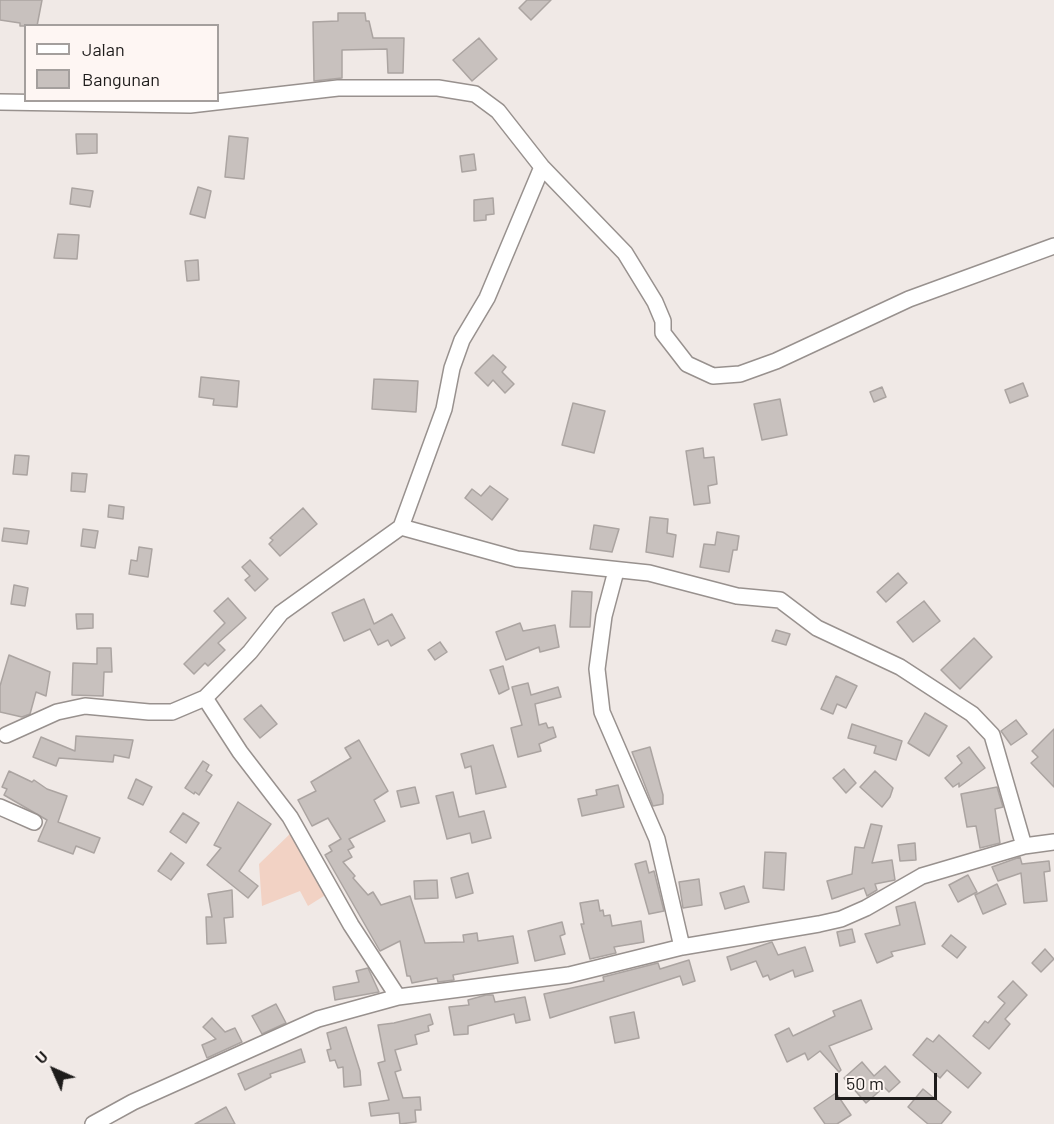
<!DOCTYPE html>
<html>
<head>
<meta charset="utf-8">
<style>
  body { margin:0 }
  #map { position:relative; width:1054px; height:1124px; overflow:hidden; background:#f0e9e6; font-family:Barlow,sans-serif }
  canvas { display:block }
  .legend { position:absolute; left:24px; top:24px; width:195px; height:78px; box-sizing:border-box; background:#fef6f3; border:2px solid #a49f9d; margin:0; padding:8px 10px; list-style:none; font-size:18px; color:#1e1c1b }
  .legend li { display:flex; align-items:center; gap:12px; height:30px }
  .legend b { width:30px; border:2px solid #a49f9d }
  .north { position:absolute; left:24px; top:1040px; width:60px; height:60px; -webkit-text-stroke:4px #fef6f3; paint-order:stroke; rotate:315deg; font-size:16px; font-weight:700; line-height:24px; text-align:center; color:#1e1c1b }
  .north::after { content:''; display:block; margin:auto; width:21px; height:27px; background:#1e1c1b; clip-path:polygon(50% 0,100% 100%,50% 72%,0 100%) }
  .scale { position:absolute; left:835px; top:1073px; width:102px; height:27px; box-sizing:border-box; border:3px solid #1e1c1b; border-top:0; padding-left:8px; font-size:18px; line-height:21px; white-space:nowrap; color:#1e1c1b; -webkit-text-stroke:4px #fef6f3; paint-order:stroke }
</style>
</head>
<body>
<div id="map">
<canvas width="1054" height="1124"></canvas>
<ul class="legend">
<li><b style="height:8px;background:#fff"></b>Jalan</li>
<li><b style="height:16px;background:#c8c1be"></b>Bangunan</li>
</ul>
<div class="north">U</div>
<div class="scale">50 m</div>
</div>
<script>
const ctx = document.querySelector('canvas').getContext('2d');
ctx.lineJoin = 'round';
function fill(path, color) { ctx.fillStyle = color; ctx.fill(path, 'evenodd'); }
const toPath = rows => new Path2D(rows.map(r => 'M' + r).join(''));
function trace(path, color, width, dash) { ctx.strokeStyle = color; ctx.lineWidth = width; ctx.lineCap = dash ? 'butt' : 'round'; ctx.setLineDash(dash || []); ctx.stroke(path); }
fill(toPath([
  [295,829,327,894,308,906,300,891,262,906,259,864]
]), '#f2d2c4');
const building = toPath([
  [0,0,42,0,37,26,20,26,20,23,0,20,0,0],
  [527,0,551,0,531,20,519,8,527,0],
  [338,13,365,13,366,21,369,21,373,38,404,38,403,73,388,73,387,49,342,50,342,78,314,81,313,22,338,21,338,13],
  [479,38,497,59,472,81,453,60,479,38],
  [76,134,97,134,97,153,77,154,76,134],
  [229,136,248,138,244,179,225,177,229,136],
  [474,154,476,170,462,172,460,156,474,154],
  [198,187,211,191,205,218,190,214,198,187],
  [72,188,93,191,90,207,70,204,72,188],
  [493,198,494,214,486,215,486,220,474,221,474,200,493,198],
  [58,234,79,235,77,259,54,258,58,234],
  [198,260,199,280,187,281,185,261,198,260],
  [493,355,506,367,502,372,514,384,505,393,493,380,488,386,475,373,493,355],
  [201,377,239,381,237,407,213,405,214,399,199,397,201,377],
  [374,379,418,381,416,412,372,409,374,379],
  [1023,383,1028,396,1010,403,1005,390,1023,383],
  [882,387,886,397,874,402,870,392,882,387],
  [780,399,787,435,762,440,754,404,780,399],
  [573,403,605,411,594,453,562,445,573,403],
  [703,448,704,458,714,457,717,484,708,486,710,503,694,505,686,451,703,448],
  [15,455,29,456,27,475,13,474,15,455],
  [72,473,87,474,85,492,71,491,72,473],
  [490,486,508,499,492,520,465,498,472,489,481,496,490,486],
  [109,505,124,507,123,519,108,517,109,505],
  [303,508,317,524,280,556,269,544,273,540,270,538,303,508],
  [650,517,668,519,667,533,676,535,673,557,646,552,650,517],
  [594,525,619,529,612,552,590,549,594,525],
  [4,528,29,531,27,544,2,541,4,528],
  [83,529,98,531,95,548,81,546,83,529],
  [717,532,739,536,737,550,733,550,729,572,700,567,704,544,715,545,717,532],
  [139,547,152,549,148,577,129,574,131,560,137,561,139,547],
  [250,560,268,579,255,591,245,580,250,576,242,567,250,560],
  [898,573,907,583,886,602,877,592,898,573],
  [14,585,28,588,25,606,11,604,14,585],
  [572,591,592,592,590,627,570,627,572,591],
  [228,598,246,618,218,643,225,650,208,666,205,663,194,674,184,664,225,623,214,611,228,598],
  [364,599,374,624,392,614,405,638,391,646,388,640,378,645,370,629,344,641,332,613,364,599],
  [924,601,940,621,913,642,897,622,924,601],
  [76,614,93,614,93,628,77,629,76,614],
  [520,623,523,631,555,625,559,647,540,652,539,647,506,660,496,632,520,623],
  [776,630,790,634,786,645,772,641,776,630],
  [974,638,992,657,960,689,941,670,974,638],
  [440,642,447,652,435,660,428,650,440,642],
  [97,648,111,648,112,672,104,672,103,696,72,695,73,663,97,664,97,648],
  [9,655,50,672,46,696,36,692,30,714,22,717,0,712,0,686,9,655],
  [503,666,509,689,499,694,490,670,503,666],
  [836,676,857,686,846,708,837,704,833,714,821,709,836,676],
  [528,683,531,695,558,687,561,697,535,704,539,725,546,723,548,728,553,727,556,737,539,744,541,751,518,757,511,728,522,725,512,687,528,683],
  [261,705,277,724,260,738,244,719,261,705],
  [925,713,947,726,929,756,908,743,925,713],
  [1016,720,1027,734,1011,745,1001,731,1016,720],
  [852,724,902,741,896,760,874,753,876,746,848,738,852,724],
  [1054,729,1054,787,1031,763,1038,757,1032,751,1054,729],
  [76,736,133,740,129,758,114,755,113,762,59,758,56,766,33,757,41,737,75,751,76,736],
  [359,740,388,791,374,800,385,821,349,839,354,847,348,850,352,857,343,862,355,876,353,878,368,895,373,892,381,905,410,896,425,943,464,942,463,935,477,933,478,941,513,936,518,963,453,975,454,980,438,982,437,978,412,983,410,976,407,976,400,941,380,951,325,855,332,851,329,846,341,839,328,818,312,826,298,800,316,791,311,782,351,758,345,748,359,740],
  [493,745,506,787,476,794,471,766,465,768,461,754,493,745],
  [650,747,663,795,663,804,653,806,632,752,650,747],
  [969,747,985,768,959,787,959,783,953,787,945,778,962,763,957,756,969,747],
  [203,761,209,765,206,771,212,775,199,795,195,792,194,794,185,788,203,761],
  [844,769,856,783,846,793,833,778,844,769],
  [9,771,32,782,34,780,47,789,67,796,58,822,100,838,94,853,76,846,73,854,38,841,47,820,4,795,7,789,2,787,9,771],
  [875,771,893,788,890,797,882,807,860,787,875,771],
  [136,779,152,787,143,805,128,798,136,779],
  [618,785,624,807,582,816,578,799,597,795,596,790,618,785],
  [415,787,419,803,401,807,397,791,415,787],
  [997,787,1003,807,995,809,1000,843,980,848,976,826,967,827,961,794,997,787],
  [453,792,459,817,484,811,491,838,472,843,470,833,447,839,436,796,453,792],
  [238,802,271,824,239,871,258,886,248,898,207,865,221,848,214,845,238,802],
  [183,813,199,823,186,843,170,832,183,813],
  [871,824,882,826,872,863,892,860,895,880,875,884,877,890,867,896,864,888,832,899,827,881,852,874,855,847,864,848,871,824],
  [915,843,916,860,900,861,898,845,915,843],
  [765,852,786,853,784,890,763,888,765,852],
  [171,853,184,863,171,880,158,871,171,853],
  [1020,857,1022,864,1049,861,1050,871,1044,872,1047,901,1024,903,1021,873,998,881,992,867,1020,857],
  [646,861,649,873,654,871,664,911,649,914,635,864,646,861],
  [468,873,473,893,456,898,451,878,468,873],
  [968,875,977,892,958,902,949,885,968,875],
  [699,879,702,905,683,908,679,882,699,879],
  [437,880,438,898,415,899,414,881,437,880],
  [997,884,1006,904,983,914,975,895,997,884],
  [744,886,749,902,725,909,720,893,744,886],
  [232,890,233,917,224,918,226,943,207,944,206,917,212,917,208,894,232,890],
  [598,900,600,911,603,910,604,916,610,915,612,926,641,921,644,942,614,947,616,953,590,959,581,924,584,924,580,903,598,900],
  [915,902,925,944,891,952,893,956,877,963,865,934,900,925,896,907,915,902],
  [562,922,565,934,560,936,565,954,535,961,528,931,562,922],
  [852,929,855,942,840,946,837,932,852,929],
  [951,935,966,947,957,958,942,946,951,935],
  [772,942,778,955,805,947,813,971,795,977,793,970,770,980,768,975,763,977,756,961,731,970,727,957,772,942],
  [1045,949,1054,959,1041,972,1032,963,1045,949],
  [689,960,695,981,683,985,680,976,550,1018,544,994,604,981,603,977,658,963,660,969,689,960],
  [368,968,379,992,335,1000,333,987,359,982,356,971,368,968],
  [1013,981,1027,995,1005,1019,1010,1024,989,1049,973,1036,985,1021,988,1023,1005,1003,998,997,1013,981],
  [486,995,493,995,495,1002,525,997,530,1020,516,1023,514,1014,468,1026,468,1034,454,1035,449,1007,469,1005,468,1000,486,995],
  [861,1000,872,1029,829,1046,841,1070,839,1072,820,1051,808,1060,805,1053,787,1062,775,1035,789,1028,793,1036,835,1016,833,1011,861,1000],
  [276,1004,286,1023,262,1034,252,1016,276,1004],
  [634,1012,639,1038,615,1043,610,1017,634,1012],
  [430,1014,433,1024,428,1026,429,1031,415,1035,417,1044,395,1050,401,1070,395,1072,403,1098,420,1097,421,1110,415,1110,416,1122,400,1124,399,1113,371,1116,369,1103,389,1100,378,1063,385,1061,378,1025,394,1023,430,1014],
  [212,1018,225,1032,235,1028,242,1042,207,1058,202,1045,216,1039,203,1027,212,1018],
  [346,1027,360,1071,361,1085,344,1087,343,1067,338,1068,335,1060,330,1061,327,1050,331,1049,327,1033,346,1027],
  [939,1035,981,1073,968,1088,947,1070,940,1078,913,1055,927,1038,933,1042,939,1035],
  [301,1049,305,1062,270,1074,271,1077,245,1090,238,1074,301,1049],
  [862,1062,874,1076,885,1066,900,1082,889,1092,884,1087,866,1103,844,1078,862,1062],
  [923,1089,951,1112,941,1124,928,1124,908,1107,923,1089],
  [836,1093,851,1115,837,1124,825,1124,814,1108,836,1093],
  [226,1107,235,1124,195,1124,226,1107]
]);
fill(building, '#c8c1be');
trace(building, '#aba4a1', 1.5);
const minor = toPath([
  [0,102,190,105,338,88,438,88,475,94,498,111,542,167,625,253,655,302,663,321,663,333,687,364,713,376,740,374,776,361,909,299,1054,246],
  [401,527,444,409,452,368,462,340,487,298,542,167],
  [616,571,604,616,597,669,602,712,657,839,682,947],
  [205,698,240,752,290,817,351,925,398,997],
  [6,735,57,712,85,706,149,712,172,712,205,698,250,652,281,613,401,527,517,559,649,573,737,596,780,600,817,628,900,667,972,714,992,735,1024,846],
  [0,807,34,822],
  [93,1124,133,1102,318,1019,398,997,569,975,682,947,819,924,841,919,866,908,922,876,1024,846,1054,842]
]);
trace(minor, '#98918e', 18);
trace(minor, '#fff', 15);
</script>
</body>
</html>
